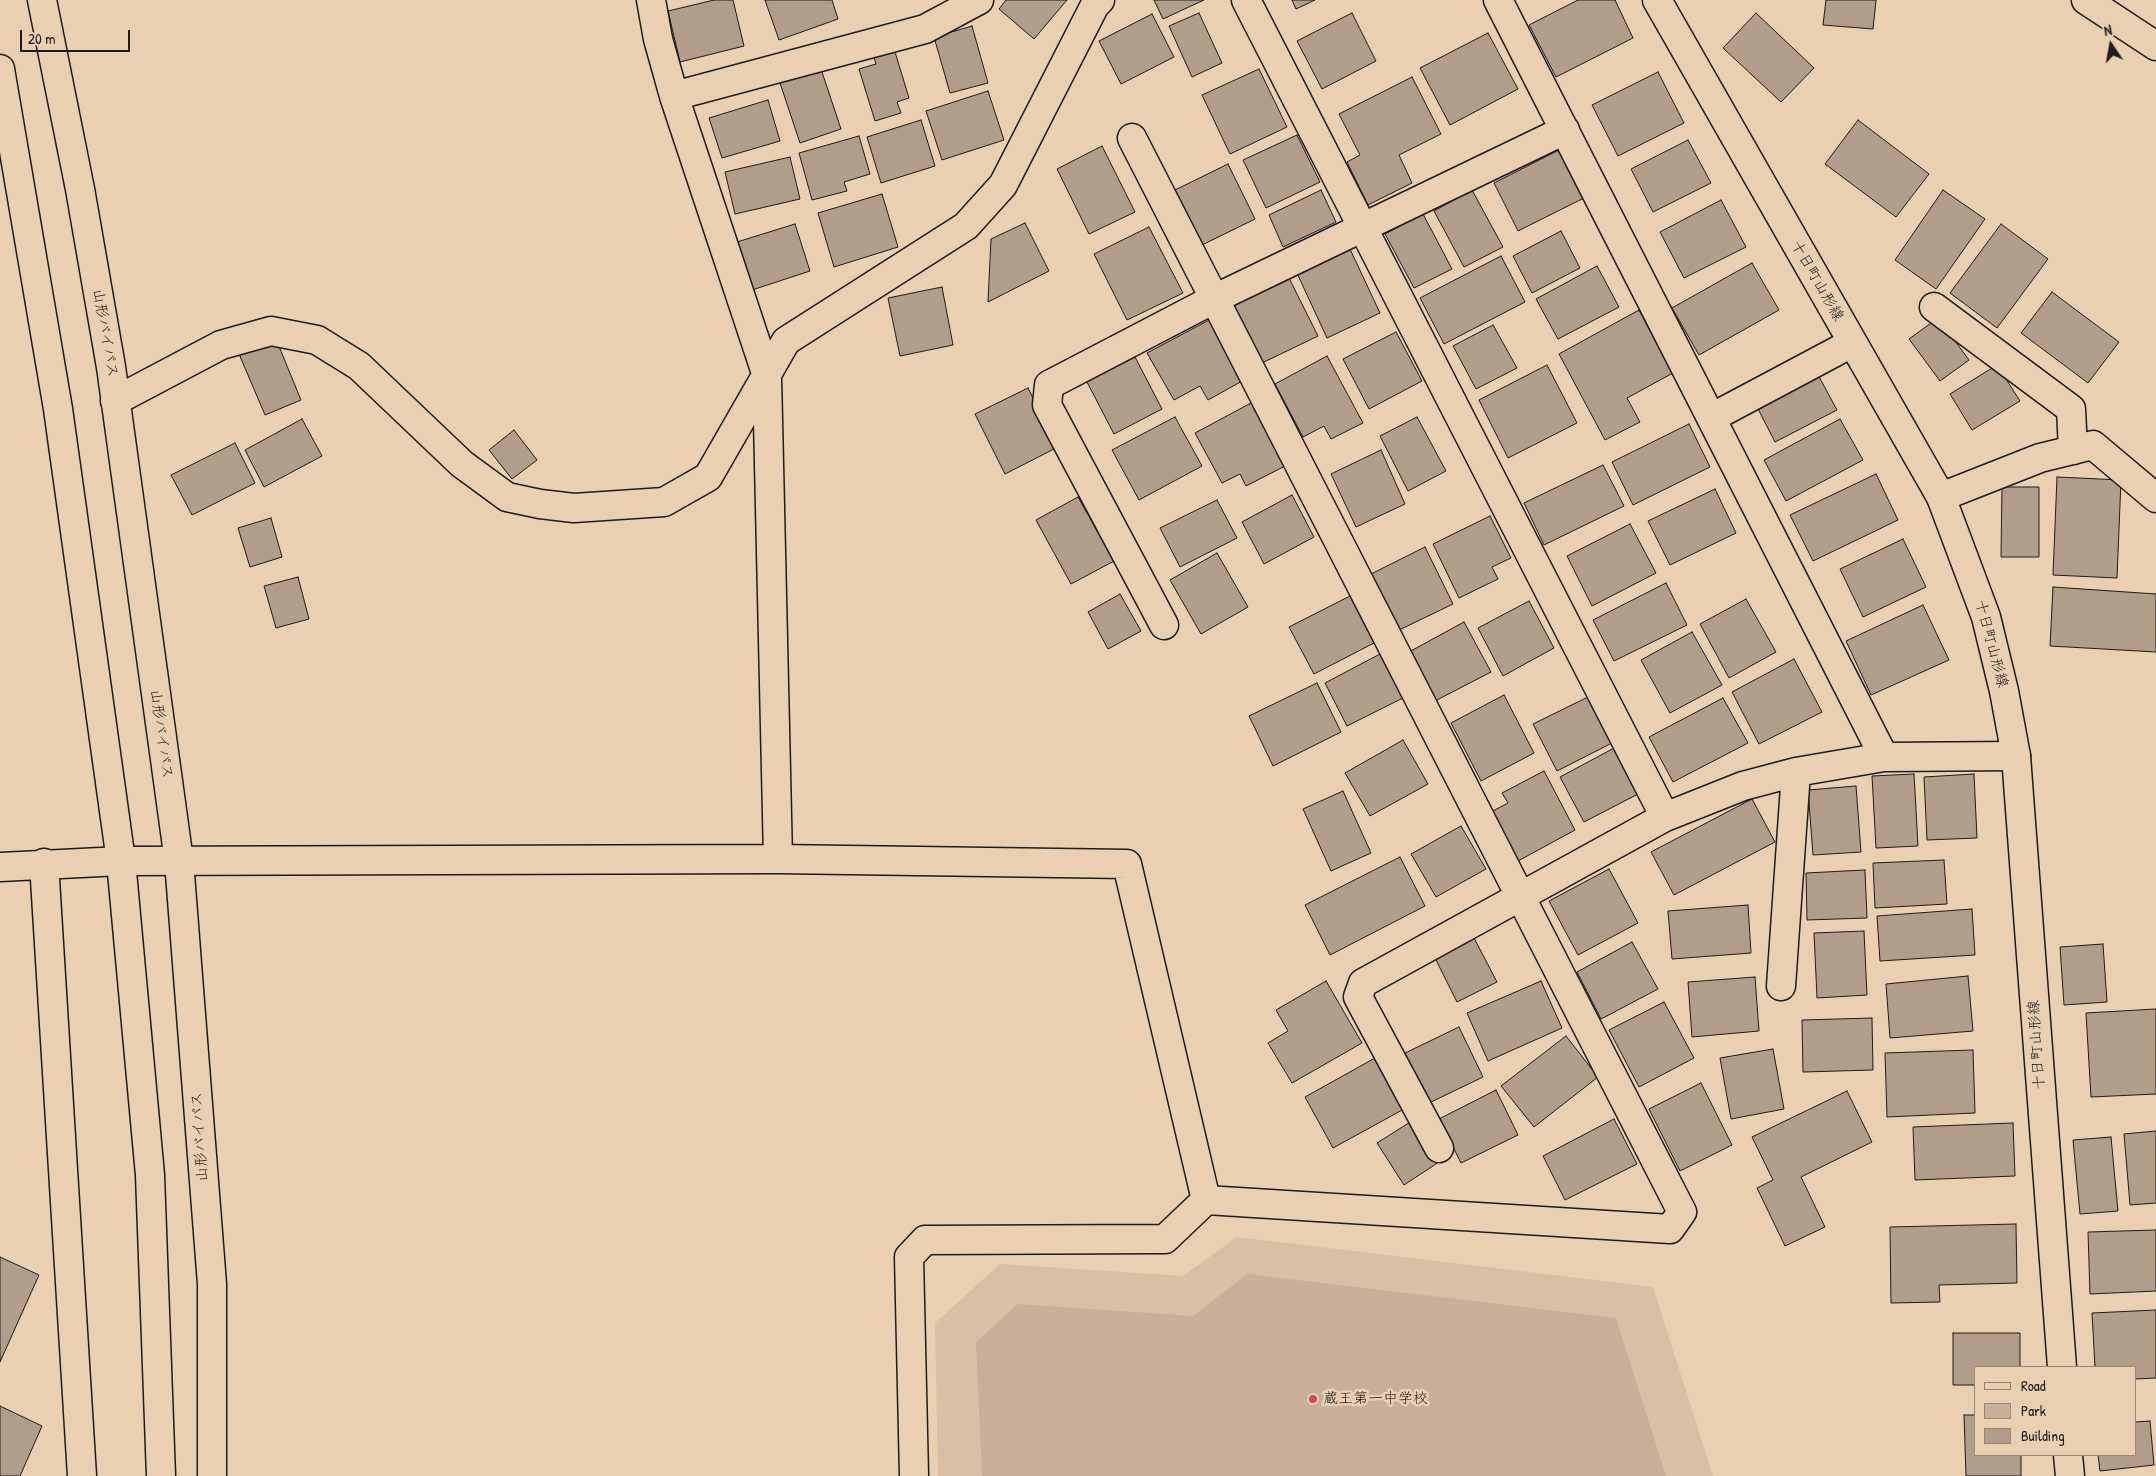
<!DOCTYPE html>
<html>
<head>
<meta charset="utf-8">
<style>
  body { margin:0 }
  #map { position:relative; width:2156px; height:1476px; overflow:hidden; background:#eacfb1; font-family:"Patrick Hand",sans-serif }
  canvas { display:block }
  .legend { position:absolute; left:1974px; top:1366px; width:162px; height:90px; box-sizing:border-box; background:#eacfb1; border:1px solid #988775; margin:0; padding:6px 9px; list-style:none; font-size:15px; color:#1c1c1c }
  .legend li { display:flex; align-items:center; gap:10px; height:25px }
  .legend b { width:25px; border:1px solid #988775 }
  .north { position:absolute; left:2086px; top:20px; width:50px; height:50px; -webkit-text-stroke:4px #eacfb1; paint-order:stroke; rotate:348deg; font-size:14px; font-weight:700; line-height:20px; text-align:center; color:#1c1c1c }
  .north::after { content:''; display:block; margin:auto; width:18px; height:22px; background:#1c1c1c; clip-path:polygon(50% 0,100% 100%,50% 72%,0 100%) }
  .scale { position:absolute; left:20px; top:30px; width:110px; height:22px; box-sizing:border-box; border:2px solid #1c1c1c; border-top:0; padding-left:6px; font-size:15px; line-height:18px; white-space:nowrap; color:#1c1c1c; -webkit-text-stroke:4px #eacfb1; paint-order:stroke }
</style>
</head>
<body>
<div id="map">
<canvas width="2156" height="1476"></canvas>
<ul class="legend">
<li><b style="height:6px;background:#eacfb1"></b>Road</li>
<li><b style="height:14px;background:#c8b199"></b>Park</li>
<li><b style="height:14px;background:#b19d88"></b>Building</li>
</ul>
<div class="north">N</div>
<div class="scale">20 m</div>
</div>
<script>
const ctx = document.querySelector('canvas').getContext('2d');
ctx.lineJoin = 'round';
function fill(path, color) { ctx.fillStyle = color; ctx.fill(path, 'evenodd'); }
const toPath = rows => new Path2D(rows.map(r => 'M' + r).join(''));
function trace(path, color, width, dash) { ctx.strokeStyle = color; ctx.lineWidth = width; ctx.lineCap = dash ? 'butt' : 'round'; ctx.setLineDash(dash || []); ctx.stroke(path); }
function write(font, color, halo, rows, align = 'center') {
  ctx.font = font + ' "Patrick Hand","Klee One",sans-serif'; ctx.lineWidth = 5; ctx.setLineDash([]); ctx.textBaseline = 'middle'; ctx.strokeStyle = halo; ctx.fillStyle = color; for (const [text, x, y, turn = 0] of rows) {
    ctx.save(); ctx.translate(x, y); ctx.rotate((+turn || 0) * Math.PI / 180); ctx.textAlign = isNaN(turn) ? turn : align; if (halo) ctx.strokeText(text, 0, 0); ctx.fillText(text, 0, 0); ctx.restore();
  }
}
fill(toPath([
  [1237,1237,1653,1287,1713,1476,938,1476,935,1323,1000,1264,1183,1276]
]), '#d9c0a5');
fill(toPath([
  [1247,1274,1616,1318,1666,1476,982,1476,976,1342,1018,1304,1193,1316]
]), '#c8b199');
const building = toPath([
  [714,0,733,0,744,46,680,62,668,11,714,0],
  [765,0,832,0,838,19,779,40,765,0],
  [1006,0,1067,0,1034,39,999,9,1006,0],
  [1154,0,1204,0,1163,19,1154,0],
  [1292,0,1315,0,1296,9,1292,0],
  [1578,0,1615,0,1633,38,1556,77,1529,25,1578,0],
  [1826,0,1876,0,1873,29,1823,25,1826,0],
  [1199,13,1222,63,1192,77,1169,26,1199,13],
  [1352,13,1376,61,1322,89,1297,41,1352,13],
  [1756,13,1814,68,1781,102,1723,48,1756,13],
  [1152,14,1174,57,1121,84,1099,41,1152,14],
  [972,26,988,83,950,93,934,37,972,26],
  [1488,33,1518,89,1450,125,1420,68,1488,33],
  [892,42,909,98,897,102,901,113,875,121,859,69,876,64,871,48,892,42],
  [821,69,841,129,800,143,780,83,821,69],
  [1259,69,1287,127,1230,154,1202,95,1259,69],
  [1658,72,1684,123,1618,156,1592,105,1658,72],
  [1412,77,1441,134,1399,155,1412,183,1368,205,1347,162,1360,155,1339,114,1412,77],
  [988,91,1004,140,942,160,926,111,988,91],
  [768,100,780,141,722,158,709,118,768,100],
  [921,120,935,166,881,183,867,137,921,120],
  [1858,120,1929,174,1896,217,1825,164,1858,120],
  [1297,135,1320,182,1266,208,1243,160,1297,135],
  [859,136,870,174,844,182,847,191,812,200,799,153,859,136],
  [1688,140,1711,183,1653,212,1631,169,1688,140],
  [1102,146,1135,212,1089,234,1057,169,1102,146],
  [1559,150,1584,198,1518,231,1494,183,1559,150],
  [790,157,800,199,735,214,725,172,790,157],
  [1228,164,1255,219,1200,246,1173,191,1228,164],
  [1321,190,1336,222,1283,247,1269,215,1321,190],
  [1472,190,1503,247,1464,267,1434,211,1472,190],
  [1943,190,1985,219,1936,289,1895,260,1943,190],
  [882,194,898,247,834,267,818,213,882,194],
  [1721,200,1746,247,1684,278,1660,232,1721,200],
  [1423,214,1452,269,1414,288,1385,234,1423,214],
  [1025,223,1049,271,988,302,991,239,1025,223],
  [795,224,810,271,752,290,737,242,795,224],
  [2001,224,2048,259,1997,328,1950,293,2001,224],
  [1149,227,1183,293,1127,320,1094,254,1149,227],
  [1561,231,1580,268,1532,293,1513,256,1561,231],
  [1349,247,1380,313,1327,338,1296,271,1349,247],
  [1501,256,1525,302,1444,344,1420,298,1501,256],
  [1752,263,1779,310,1699,355,1672,308,1752,263],
  [1597,266,1619,307,1558,339,1536,299,1597,266],
  [1288,276,1318,336,1262,363,1232,304,1288,276],
  [942,287,953,345,900,356,888,298,942,287],
  [2052,292,2119,342,2088,383,2021,333,2052,292],
  [1639,310,1673,373,1627,398,1640,422,1605,440,1559,354,1639,310],
  [1938,318,1969,360,1940,381,1909,339,1938,318],
  [1211,319,1244,380,1208,400,1200,386,1174,400,1147,353,1211,319],
  [1493,325,1517,368,1476,389,1453,346,1493,325],
  [1396,332,1422,381,1369,409,1343,359,1396,332],
  [276,339,301,400,265,415,239,354,276,339],
  [1327,356,1363,423,1331,439,1324,426,1303,437,1275,384,1327,356],
  [1135,357,1162,409,1114,434,1087,382,1135,357],
  [1547,365,1577,423,1508,458,1479,400,1547,365],
  [1997,365,2020,401,1972,430,1950,394,1997,365],
  [1817,373,1837,410,1775,442,1756,405,1817,373],
  [1028,388,1058,447,1005,474,975,414,1028,388],
  [1251,403,1285,466,1246,486,1240,474,1222,483,1195,433,1251,403],
  [1175,417,1202,466,1139,500,1112,450,1175,417],
  [1417,417,1446,471,1408,491,1380,436,1417,417],
  [302,419,322,456,264,487,245,450,302,419],
  [1840,419,1863,460,1786,501,1764,460,1840,419],
  [1689,424,1710,467,1633,505,1612,462,1689,424],
  [514,430,537,460,512,479,489,450,514,430],
  [235,443,255,483,192,515,171,475,235,443],
  [1381,450,1405,504,1356,527,1331,474,1381,450],
  [1603,465,1624,506,1544,545,1524,503,1603,465],
  [1876,474,1898,520,1813,561,1790,515,1876,474],
  [2057,477,2121,480,2117,578,2053,575,2057,477],
  [2002,487,2039,487,2039,557,2001,557,2002,487],
  [1715,489,1736,533,1670,565,1648,521,1715,489],
  [1292,495,1314,537,1264,564,1242,522,1292,495],
  [1078,497,1114,561,1071,584,1036,520,1078,497],
  [1217,500,1237,538,1180,567,1160,528,1217,500],
  [1490,516,1511,558,1492,567,1498,579,1459,598,1433,544,1490,516],
  [271,518,282,557,250,567,238,528,271,518],
  [1630,524,1656,573,1592,606,1567,556,1630,524],
  [1903,539,1926,587,1863,617,1840,569,1903,539],
  [1425,547,1453,604,1397,631,1369,575,1425,547],
  [1217,553,1248,607,1201,634,1170,580,1217,553],
  [298,577,309,619,276,628,264,586,298,577],
  [1666,583,1687,625,1614,661,1593,620,1666,583],
  [2053,587,2156,594,2156,652,2050,646,2053,587],
  [1120,594,1141,631,1108,649,1088,612,1120,594],
  [1350,596,1374,643,1314,674,1289,627,1350,596],
  [1746,599,1776,652,1729,678,1700,624,1746,599],
  [1529,601,1554,648,1503,676,1478,628,1529,601],
  [1923,605,1949,660,1871,695,1846,641,1923,605],
  [1464,622,1491,672,1435,701,1409,652,1464,622],
  [1692,632,1722,685,1670,713,1641,660,1692,632],
  [1380,654,1403,698,1347,726,1325,683,1380,654],
  [1794,659,1822,712,1759,744,1732,692,1794,659],
  [1317,683,1341,732,1273,766,1249,716,1317,683],
  [1504,695,1534,753,1481,781,1451,723,1504,695],
  [1588,697,1612,743,1557,771,1533,724,1588,697],
  [1723,698,1748,743,1673,782,1649,737,1723,698],
  [1403,740,1428,784,1370,816,1345,773,1403,740],
  [1616,747,1640,793,1584,822,1560,777,1616,747],
  [1544,771,1575,830,1518,861,1491,812,1508,803,1502,793,1544,771],
  [1914,774,1918,846,1876,848,1872,776,1914,774],
  [1974,774,1977,838,1927,840,1924,777,1974,774],
  [1856,786,1861,852,1813,855,1808,790,1856,786],
  [1343,791,1371,853,1331,871,1303,809,1343,791],
  [1752,799,1775,842,1674,895,1651,852,1752,799],
  [1461,826,1486,869,1436,897,1411,854,1461,826],
  [1400,857,1425,906,1330,955,1305,905,1400,857],
  [1944,860,1947,904,1875,908,1873,863,1944,860],
  [1609,869,1638,923,1578,955,1549,901,1609,869],
  [1865,870,1867,918,1807,920,1806,873,1865,870],
  [1748,905,1751,953,1672,959,1668,911,1748,905],
  [1972,909,1975,955,1880,961,1877,916,1972,909],
  [1864,931,1867,995,1817,998,1814,933,1864,931],
  [1473,936,1497,982,1457,1002,1434,956,1473,936],
  [1632,942,1658,989,1601,1019,1577,972,1632,942],
  [2103,944,2107,1002,2064,1005,2060,947,2103,944],
  [1968,976,1973,1031,1890,1038,1886,984,1968,976],
  [1755,977,1759,1031,1692,1037,1688,982,1755,977],
  [1326,981,1362,1043,1292,1083,1268,1043,1288,1031,1276,1010,1326,981],
  [1541,981,1562,1028,1488,1061,1467,1013,1541,981],
  [1664,1002,1694,1058,1639,1087,1609,1030,1664,1002],
  [2156,1009,2156,1094,2091,1097,2086,1013,2156,1009],
  [1872,1018,1873,1070,1803,1072,1802,1020,1872,1018],
  [1459,1027,1483,1077,1427,1104,1403,1054,1459,1027],
  [1566,1036,1598,1077,1534,1127,1501,1086,1566,1036],
  [1773,1049,1784,1109,1731,1119,1720,1058,1773,1049],
  [1973,1050,1975,1113,1887,1117,1885,1053,1973,1050],
  [1375,1058,1404,1109,1333,1148,1305,1097,1375,1058],
  [1701,1083,1732,1145,1680,1171,1649,1109,1701,1083],
  [1496,1090,1518,1135,1461,1163,1439,1119,1496,1090],
  [1847,1091,1872,1142,1801,1177,1825,1227,1785,1246,1757,1188,1773,1180,1752,1137,1847,1091],
  [1415,1119,1442,1160,1404,1185,1377,1143,1415,1119],
  [1614,1119,1637,1164,1565,1200,1543,1156,1614,1119],
  [2013,1123,2015,1176,1915,1180,1913,1127,2013,1123],
  [2156,1131,2156,1203,2130,1205,2124,1134,2156,1131],
  [2111,1137,2118,1211,2080,1214,2073,1140,2111,1137],
  [2016,1224,2017,1283,1939,1285,1940,1302,1891,1303,1890,1227,2016,1224],
  [2156,1230,2156,1291,2090,1294,2088,1232,2156,1230],
  [0,1257,39,1275,0,1362,0,1257],
  [2156,1310,2156,1378,2135,1379,2135,1367,2095,1367,2092,1313,2156,1310],
  [1953,1333,2020,1333,2020,1367,1975,1367,1975,1385,1953,1385,1953,1333],
  [0,1406,42,1426,20,1476,0,1476,0,1406],
  [1964,1415,1975,1415,1975,1455,2021,1455,2021,1476,1966,1476,1964,1415],
  [2150,1421,2154,1465,2100,1471,2098,1455,2135,1455,2135,1422,2150,1421]
]);
fill(building, '#b19d88');
trace(building, '#1c1c1c', 1);
const minor = toPath([
  [651,0,658,39,674,96,767,376,778,859],
  [1246,0,1665,817],
  [1498,0,1884,757],
  [2086,0,2156,46],
  [674,96,925,29,979,0],
  [1934,307,2071,409,2073,450],
  [115,401,221,345,271,331,317,340,359,366,462,464,507,497,540,504,574,508,664,502,708,477,786,341,966,226,1003,185,1095,5,1100,0],
  [1711,418,1852,343],
  [1941,497,2040,458,2093,445,2156,498],
  [1164,625,1047,405,1049,385,1214,299,1565,130],
  [44,863,82,1476],
  [0,867,121,861,778,859,1127,864,1206,1200],
  [1781,986,1796,772],
  [1439,1148,1358,997,1363,983,1665,817,1743,786,1796,772,1884,757,2016,756],
  [914,1476,909,1257,925,1240,1165,1239,1206,1200,1670,1229,1682,1212,1132,138]
]);
const major = toPath([
  [1657,0,1941,497,1986,617,2004,691,2016,756,2062,1367],
  [2068,1455,2070,1476]
]);
const highway = toPath([
  [42,0,80,189,111,367,179,861,212,1284,212,1476],
  [0,69,58,409,121,861,150,1175,161,1476]
]);
trace(minor, '#1c1c1c', 31);
trace(major, '#1c1c1c', 31);
trace(highway, '#1c1c1c', 31);
trace(minor, '#eacfb1', 28);
trace(major, '#eacfb1', 28);
trace(highway, '#eacfb1', 28);
for (const [x, y, r, color] of [
  [1313,1399,5,"#d1495b"]
]) { const dot = new Path2D(); dot.arc(x, y, r, 0, 2 * Math.PI); ctx.fillStyle = color; ctx.fill(dot); trace(dot, '#eacfb1', 2); }
write('15px', '#1c1c1c', '#eacfb1', [
  ["十日町山形線",1817,281,60],
  ["山形バイパス",105,333,80],
  ["十日町山形線",1991,644,75],
  ["山形バイパス",161,734,82],
  ["十日町山形線",2037,1045,-94],
  ["山形バイパス",200,1137,-94]
]);
write('15px', '#1c1c1c', '#eacfb1', [
  ["蔵王第一中学校",1323,1399]
], 'left');
</script>
</body>
</html>
